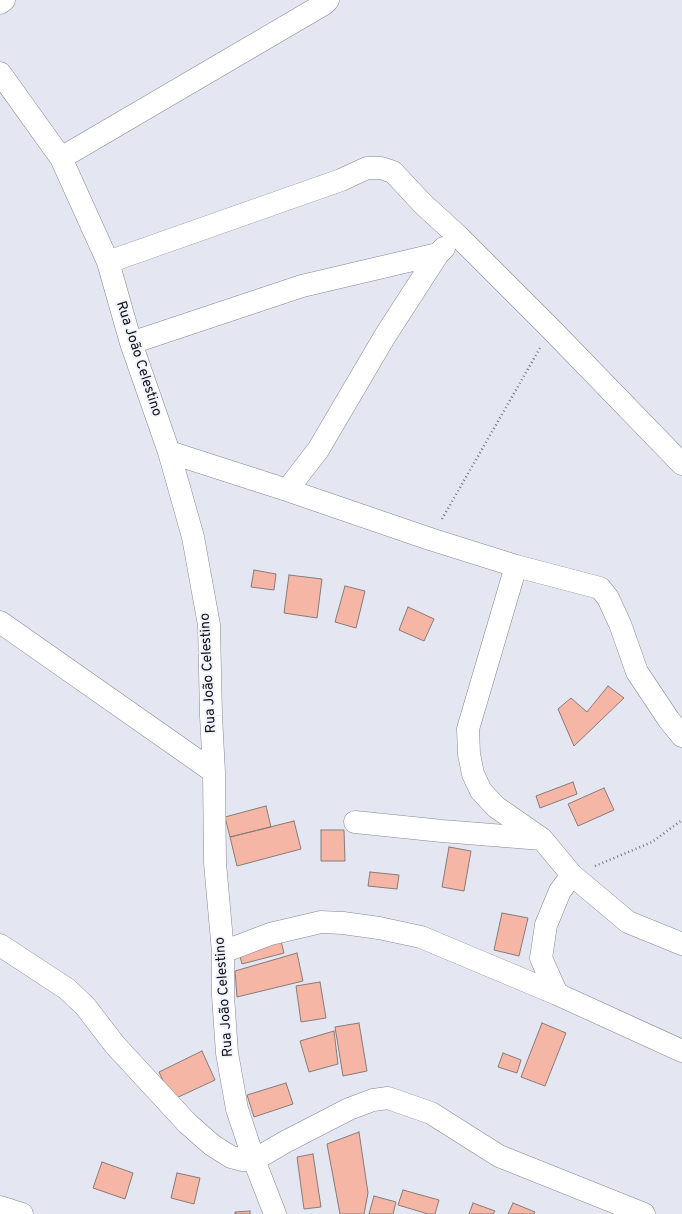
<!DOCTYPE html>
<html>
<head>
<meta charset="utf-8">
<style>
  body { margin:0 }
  canvas { display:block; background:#e4e7f2 }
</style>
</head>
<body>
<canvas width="682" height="1214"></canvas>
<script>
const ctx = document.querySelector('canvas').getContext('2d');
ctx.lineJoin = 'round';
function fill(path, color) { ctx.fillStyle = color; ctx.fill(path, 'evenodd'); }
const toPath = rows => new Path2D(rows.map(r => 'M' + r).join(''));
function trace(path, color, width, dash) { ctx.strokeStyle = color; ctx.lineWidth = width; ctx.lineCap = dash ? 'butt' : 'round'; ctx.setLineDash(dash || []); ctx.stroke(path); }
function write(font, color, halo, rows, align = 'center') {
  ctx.font = font + ' Overpass,sans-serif'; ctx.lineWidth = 4; ctx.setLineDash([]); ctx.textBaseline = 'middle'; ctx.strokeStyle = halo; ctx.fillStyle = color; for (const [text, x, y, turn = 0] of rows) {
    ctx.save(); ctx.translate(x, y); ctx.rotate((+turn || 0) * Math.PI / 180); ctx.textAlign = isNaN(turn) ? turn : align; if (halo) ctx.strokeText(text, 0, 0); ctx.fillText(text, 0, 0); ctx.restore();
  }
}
const building = toPath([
  [254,570,276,574,274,590,251,587,254,570],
  [289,575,322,579,317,618,284,613,289,575],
  [345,586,365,591,356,628,335,622,345,586],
  [408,607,434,619,424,641,399,630,408,607],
  [608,686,624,698,574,746,558,709,571,698,587,712,608,686],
  [573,782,577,794,540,808,536,796,573,782],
  [604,788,614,810,578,826,568,804,604,788],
  [266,806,271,827,230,837,225,817,266,806],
  [294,821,301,849,237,866,230,837,294,821],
  [321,830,344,830,345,861,321,861,321,830],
  [449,847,471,851,464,891,442,887,449,847],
  [370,872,399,875,397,889,368,886,370,872],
  [502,913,528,918,519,956,494,950,502,913],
  [280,937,284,953,242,964,238,949,280,937],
  [297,953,303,981,237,997,235,971,297,953],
  [320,982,326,1018,301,1022,296,986,320,982],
  [359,1023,367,1071,343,1076,335,1027,359,1023],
  [542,1023,566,1033,545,1086,521,1077,542,1023],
  [334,1031,338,1064,309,1072,300,1041,334,1031],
  [202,1051,215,1080,172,1100,159,1072,202,1051],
  [503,1053,521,1060,517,1073,498,1067,503,1053],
  [286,1083,293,1104,254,1117,247,1095,286,1083],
  [359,1132,368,1193,364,1214,340,1214,327,1144,359,1132],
  [313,1154,321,1207,304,1209,297,1157,313,1154],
  [102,1162,133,1173,125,1199,93,1188,102,1162],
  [177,1173,200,1178,194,1204,171,1198,177,1173],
  [403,1190,439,1200,435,1214,428,1214,398,1205,403,1190],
  [374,1196,396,1202,393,1214,369,1214,374,1196],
  [473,1203,495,1211,493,1214,469,1214,473,1203],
  [513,1203,535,1212,534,1214,508,1214,513,1203],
  [250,1211,250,1214,235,1214,235,1212,250,1211]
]);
fill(building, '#f6b6a5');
trace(building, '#877b78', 1);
const street = toPath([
  [0,3,4,0],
  [0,73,61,158,108,262,131,343,169,452,193,537,209,625,211,716,214,772,215,863,223,952,223,996,227,1053,237,1109,254,1160,275,1214],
  [61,158,324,4,328,0],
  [108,262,341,180,367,168,381,168,393,172,424,205,458,236,551,329,682,464],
  [131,343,302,286,438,254],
  [169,452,287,490,430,539,516,566,600,588,608,598,620,624,637,672,669,720,682,736],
  [287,490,318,450,385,336,438,254,444,248],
  [516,566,468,729,469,754,473,774,481,791,496,807,542,839],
  [0,622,214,772],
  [355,822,442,831,542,839,572,875,628,922,682,944],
  [0,945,67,989,85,1006,115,1045,187,1123,212,1145,231,1157,243,1160,254,1160,285,1142,349,1109,373,1100,388,1098,431,1113,499,1156,644,1214],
  [223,952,270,934,321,922,343,923,379,928,421,937,557,994,682,1051],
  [557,994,541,958,546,925,560,891,572,875],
  [0,1207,22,1214]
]);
trace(street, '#858791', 23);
trace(toPath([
  [442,519,540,348],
  [595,866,652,842,682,820]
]), '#75777e', 2.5, [1, 3]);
trace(street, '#fff', 22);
write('14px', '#0f1014', '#f2f4fd', [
  ["Rua João Celestino",138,359,72],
  ["Rua João Celestino",209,673,-93],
  ["Rua João Celestino",225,997,-94]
]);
</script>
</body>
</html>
